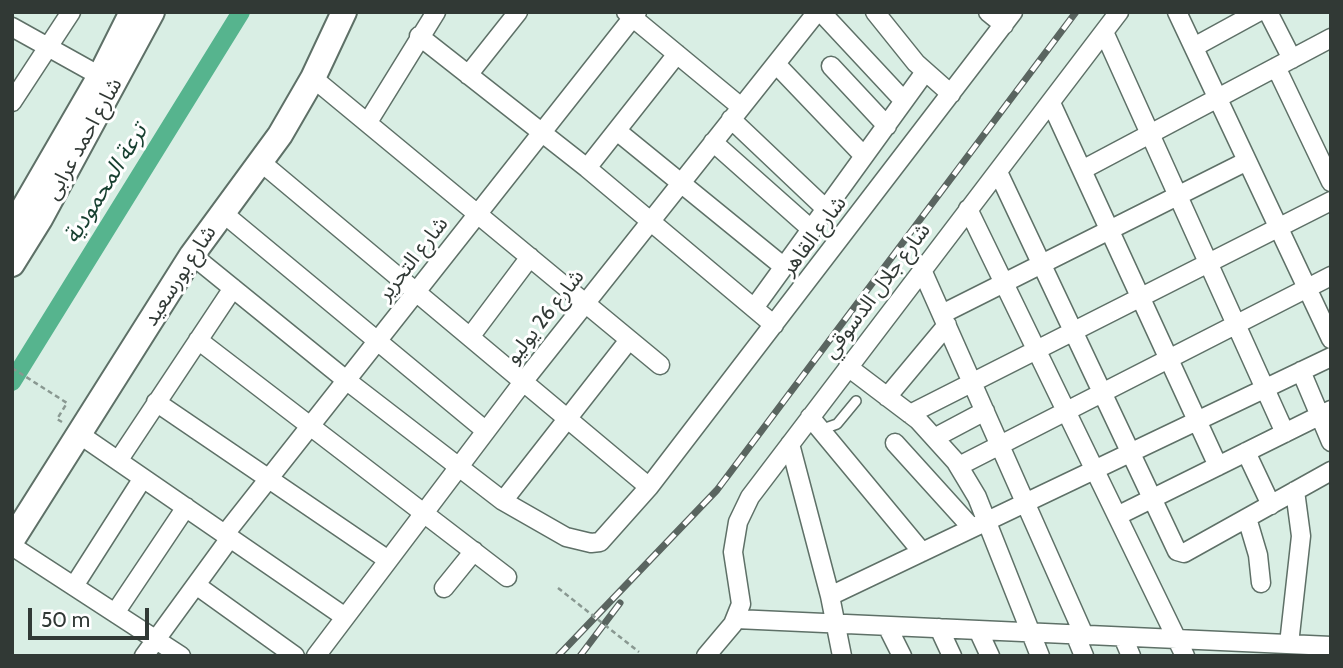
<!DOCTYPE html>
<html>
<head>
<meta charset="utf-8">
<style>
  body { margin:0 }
  #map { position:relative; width:1343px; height:668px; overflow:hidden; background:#d9eee4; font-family:Cabin,sans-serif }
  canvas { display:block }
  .frame { position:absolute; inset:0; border:14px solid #313935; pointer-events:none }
  .scale { position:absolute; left:28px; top:608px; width:121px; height:32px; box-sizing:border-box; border:4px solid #313935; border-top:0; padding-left:9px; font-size:21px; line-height:24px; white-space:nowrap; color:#313935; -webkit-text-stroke:5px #fff; paint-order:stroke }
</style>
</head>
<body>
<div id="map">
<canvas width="1343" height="668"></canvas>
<div class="frame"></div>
<div class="scale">50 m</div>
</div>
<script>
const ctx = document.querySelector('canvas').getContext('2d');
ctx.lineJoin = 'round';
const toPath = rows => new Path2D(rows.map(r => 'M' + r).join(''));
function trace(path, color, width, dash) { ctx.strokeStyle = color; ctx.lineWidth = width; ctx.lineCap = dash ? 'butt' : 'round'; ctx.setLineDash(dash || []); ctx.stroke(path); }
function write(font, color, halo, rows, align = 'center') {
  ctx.font = font + ' Cabin,"Noto Sans Arabic",sans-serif'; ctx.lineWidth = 6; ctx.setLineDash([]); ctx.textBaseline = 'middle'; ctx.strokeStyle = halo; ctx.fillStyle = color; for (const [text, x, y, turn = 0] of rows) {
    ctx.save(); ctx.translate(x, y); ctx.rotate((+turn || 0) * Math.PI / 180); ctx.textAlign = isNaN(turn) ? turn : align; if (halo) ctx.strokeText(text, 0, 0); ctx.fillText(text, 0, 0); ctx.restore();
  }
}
trace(toPath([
  [12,382,241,12]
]), '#56b48e', 18);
const service = toPath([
  [820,430,837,424,856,401]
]);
const minor = toPath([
  [626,12,741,107],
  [821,12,904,101],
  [875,12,916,63,951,94],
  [988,12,1004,25],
  [1177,12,1331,339],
  [1268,12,1292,59],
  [12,27,100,76],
  [1104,32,1285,433],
  [419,36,587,168,774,325],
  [1194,47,1258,12],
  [776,64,864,156],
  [831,66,887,126],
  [1276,67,1331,182],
  [468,75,518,12],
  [313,78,660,365],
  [12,102,71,12],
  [1051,103,1218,466],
  [731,119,827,210],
  [368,122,436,12],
  [617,131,784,267],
  [713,142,812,230],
  [262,163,649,487],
  [587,168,677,54],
  [1082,170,1331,38],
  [998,172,1177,551,1184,553,1331,471],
  [968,209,1185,656],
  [223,213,486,431],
  [192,255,346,380,503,501,566,537,591,543,600,542,649,487,1013,12],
  [922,270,1084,635],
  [754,308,925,72],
  [942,314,1247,161],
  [470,337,530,257],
  [198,340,507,577],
  [848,367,918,420,956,462,977,497,1040,656],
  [1301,371,1331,442],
  [887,397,947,325],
  [156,402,388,560],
  [910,414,1331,201],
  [810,417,922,552],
  [79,434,345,617],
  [936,437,985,411],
  [895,443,972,528],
  [790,444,830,596,842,656],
  [1246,452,1271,505],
  [118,461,233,288],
  [959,466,1331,276],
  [503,501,629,340],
  [1117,516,1331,410],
  [1247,518,1258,555,1261,583],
  [225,534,637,12],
  [12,546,181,656],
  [196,585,295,656],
  [74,586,143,478],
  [444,588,474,551],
  [830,596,1331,357],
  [115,613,186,507],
  [736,619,1331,646],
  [887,626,902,656],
  [939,628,952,656],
  [978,630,990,656],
  [1075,634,1084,656],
  [1123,637,1131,656],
  [1289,644,1301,536,1295,491],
  [144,656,230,538],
  [316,656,523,382,817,12],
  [706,656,733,624,741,604,733,552,738,522,750,497,1119,12]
]);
const secondary = toPath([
  [12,228,100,76,132,12],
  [12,264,40,219,152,12],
  [12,540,192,255,280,135,313,78,344,12]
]);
trace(service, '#5e7067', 12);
trace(minor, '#5e7067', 21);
trace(secondary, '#5e7067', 28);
trace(toPath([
  [12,368,67,403,57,419,62,422]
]), '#899891', 2.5, [5, 3.5]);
trace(service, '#fff', 9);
trace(minor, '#fff', 18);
trace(secondary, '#fff', 24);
const rail = toPath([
  [558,656,717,490,1076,12],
  [580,656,620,603]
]);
trace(rail, '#5a6560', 7);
trace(rail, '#fff', 4.5, [13]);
trace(toPath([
  [558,588,639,652]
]), '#899891', 2.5, [5, 3.5]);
write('21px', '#313935', '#fff', [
  ["شارع احمد عرابى",84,139,-61],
  ["شارع القاهر",814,236,-53],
  ["شارع التحرير",413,259,-52],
  ["شارع بورسعيد",180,276,-57],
  ["شارع جلال الدسوقي",877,291,-53],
  ["شارع 26 يوليو",545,317,-52]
]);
write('italic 23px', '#163f2f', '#fff', [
  ["ترعة المحمودية",106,184,-58]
]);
</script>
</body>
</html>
